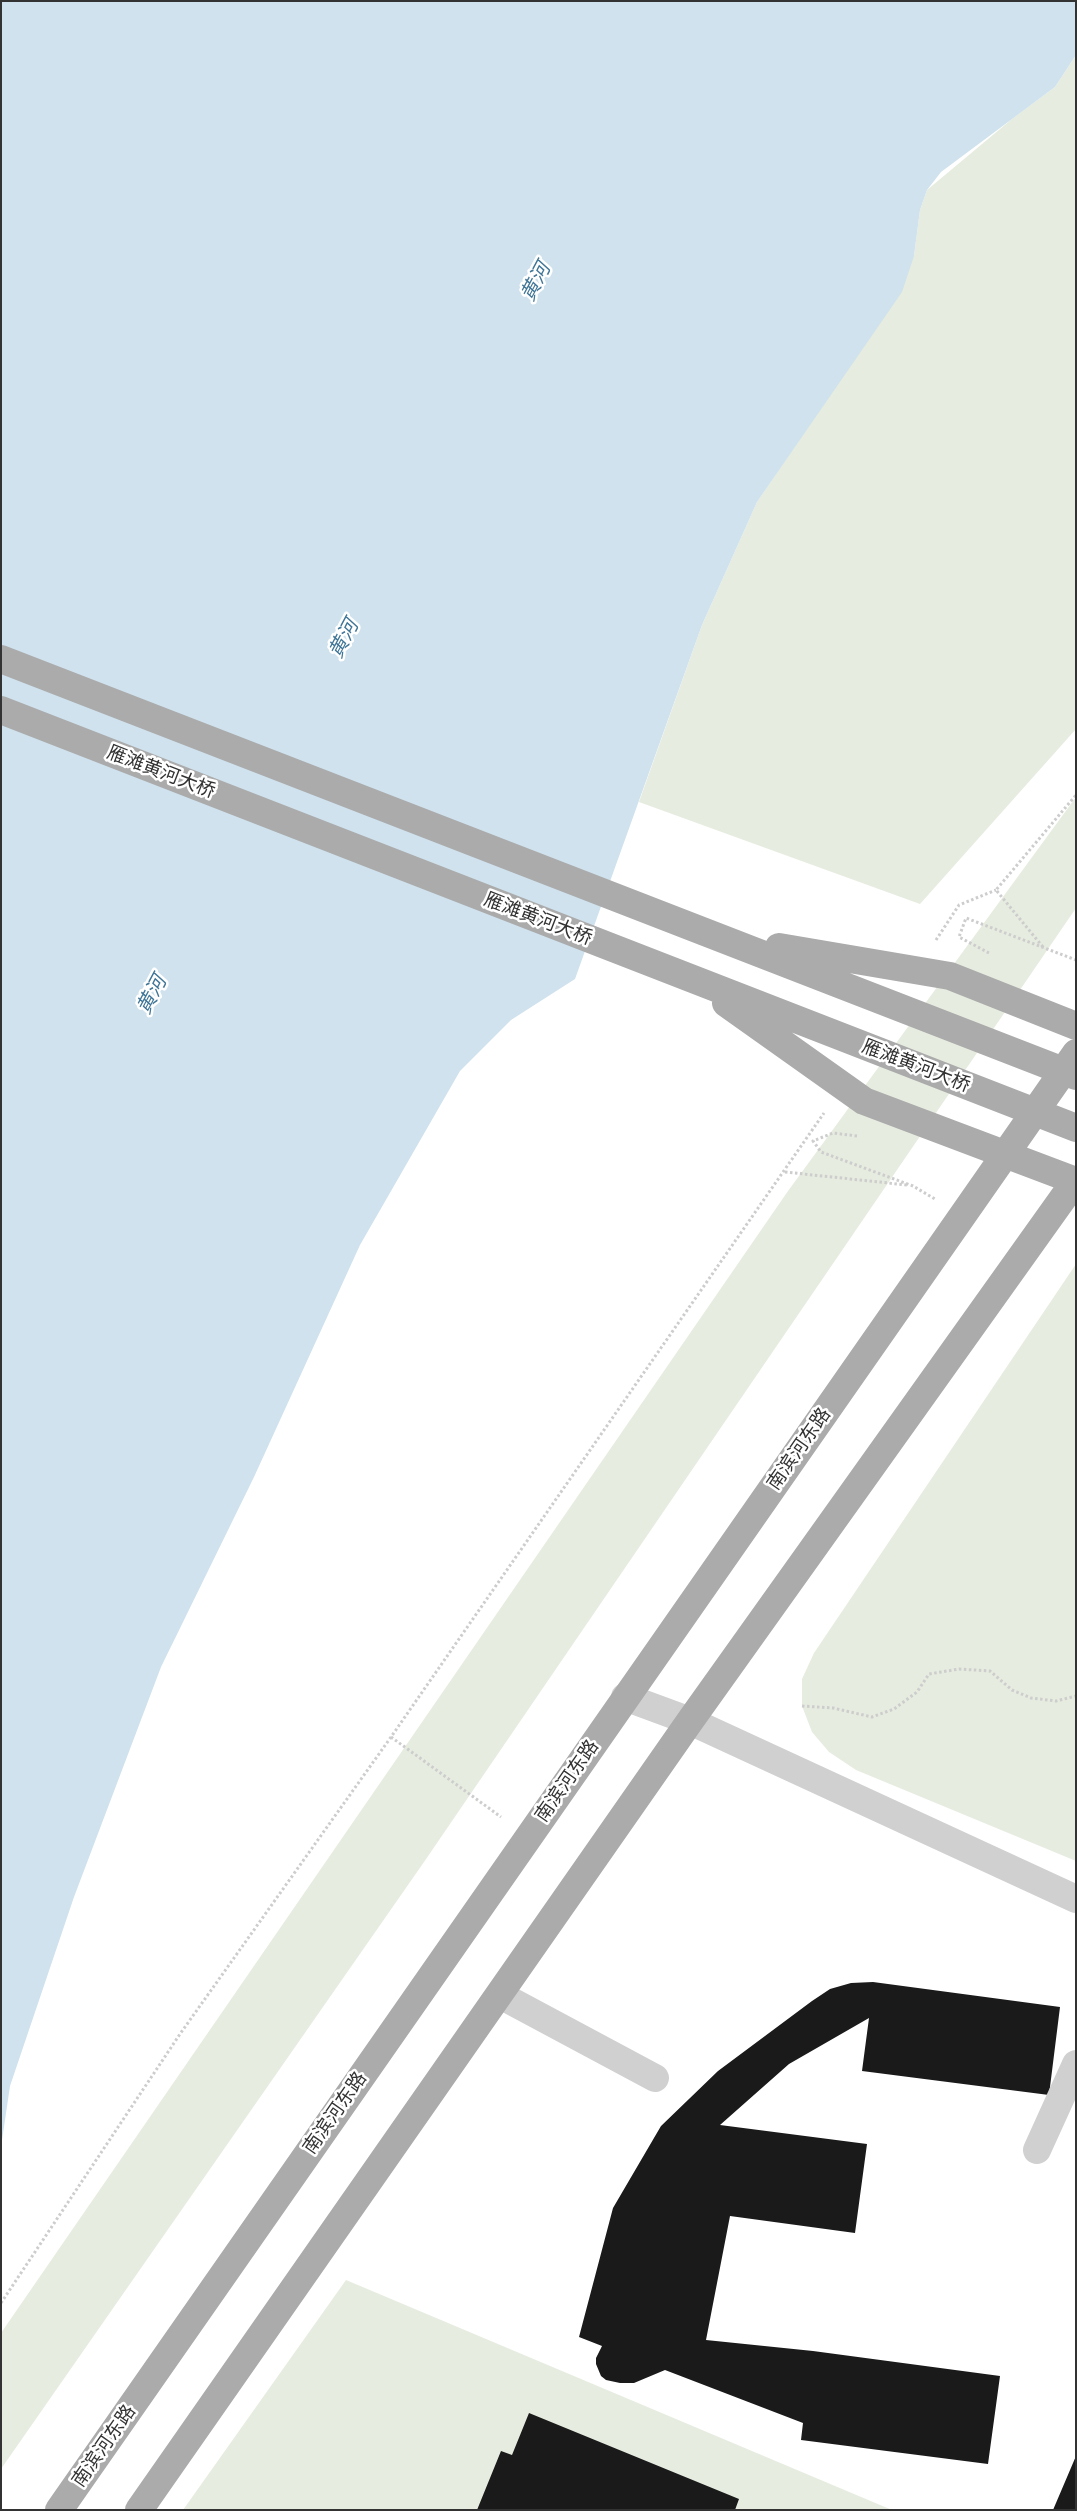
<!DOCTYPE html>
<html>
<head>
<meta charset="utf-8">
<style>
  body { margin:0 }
  #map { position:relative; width:1077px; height:2511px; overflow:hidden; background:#fff; font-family:Mulish,sans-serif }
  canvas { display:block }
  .frame { position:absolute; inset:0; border:2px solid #333; pointer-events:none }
</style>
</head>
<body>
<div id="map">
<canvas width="1077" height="2511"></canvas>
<div class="frame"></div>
</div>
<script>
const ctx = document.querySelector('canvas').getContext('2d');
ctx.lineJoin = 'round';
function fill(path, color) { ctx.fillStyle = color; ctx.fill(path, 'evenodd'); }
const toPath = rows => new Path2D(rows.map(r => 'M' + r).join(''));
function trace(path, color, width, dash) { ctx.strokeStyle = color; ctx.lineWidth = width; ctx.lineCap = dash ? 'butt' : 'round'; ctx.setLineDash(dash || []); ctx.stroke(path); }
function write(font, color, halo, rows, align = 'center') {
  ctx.font = font + ' Mulish,"Noto Sans SC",sans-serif'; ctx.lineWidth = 5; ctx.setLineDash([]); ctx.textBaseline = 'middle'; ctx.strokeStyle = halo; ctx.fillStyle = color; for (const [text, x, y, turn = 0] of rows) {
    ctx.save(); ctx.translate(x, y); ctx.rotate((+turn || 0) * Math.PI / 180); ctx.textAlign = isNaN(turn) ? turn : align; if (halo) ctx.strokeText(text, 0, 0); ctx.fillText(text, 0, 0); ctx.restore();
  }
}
fill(toPath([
  [1076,55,1076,729,920,904,639,802,702,625,757,502,825,402,914,256,920,210,927,190,1012,119,1055,87],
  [1076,797,1076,908,424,1862,1,2469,1,2333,788,1191],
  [1076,1264,1076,1861,856,1770,829,1752,812,1732,802,1706,802,1679,814,1653],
  [346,2280,892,2510,183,2510]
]), '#e6ecdf');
fill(toPath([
  [1,1,1076,1,1076,55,1055,87,941,172,927,190,920,210,914,256,902,292,757,502,702,625,575,979,511,1020,460,1071,360,1245,254,1477,161,1667,74,1897,10,2086,1,2147]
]), '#cfe2ee');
fill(toPath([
  [873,1982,1060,2007,1049,2095,862,2071,869,2018,789,2064,720,2125,867,2144,855,2233,730,2216,706,2340,813,2351,1000,2376,988,2464,801,2440,803,2423,665,2370,634,2383,620,2383,606,2380,601,2376,596,2364,596,2358,602,2346,579,2337,613,2208,661,2126,718,2071,812,2001,830,1989,851,1983],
  [529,2413,739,2499,735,2510,477,2510,501,2451,512,2455],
  [1076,2456,1076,2510,1053,2510]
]), '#1a1a1a');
trace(toPath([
  [936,940,959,905,996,890],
  [1043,947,996,890,1076,795],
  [989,953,959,937,966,918,1076,960],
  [857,1136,833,1133,813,1141,821,1152,913,1186,935,1199],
  [785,1172,907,1185],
  [802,1706,833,1708,872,1717,894,1709,917,1692,929,1674,959,1669,990,1671,1012,1690,1031,1698,1056,1701,1076,1696],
  [391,1737,501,1817],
  [1,2303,180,2034,391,1737,824,1113]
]), '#cdcdcd', 3, [2.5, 2.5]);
trace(toPath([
  [625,1697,690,1721,1076,1899],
  [500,1995,655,2078],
  [1037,2150,1076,2064]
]), '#d0d0d0', 28);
trace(toPath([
  [1,659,1076,1076],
  [1,710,1076,1128],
  [779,947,950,976,1076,1026],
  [726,1003,864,1101,1076,1181],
  [59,2510,1076,1053],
  [139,2510,690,1721,1076,1180]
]), '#ababab', 28);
write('19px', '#333', '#fff', [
  ["雁滩黄河大桥",161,772,21],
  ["雁滩黄河大桥",538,919,21],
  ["雁滩黄河大桥",916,1066,21],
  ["南滨河东路",799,1449,-55],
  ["南滨河东路",567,1781,-55],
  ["南滨河东路",335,2113,-55],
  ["南滨河东路",104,2446,-55]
]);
write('italic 20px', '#3f7597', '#fff', [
  ["黄河",536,282,-62],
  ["黄河",344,639,-62],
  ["黄河",152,995,-62]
]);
</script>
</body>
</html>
